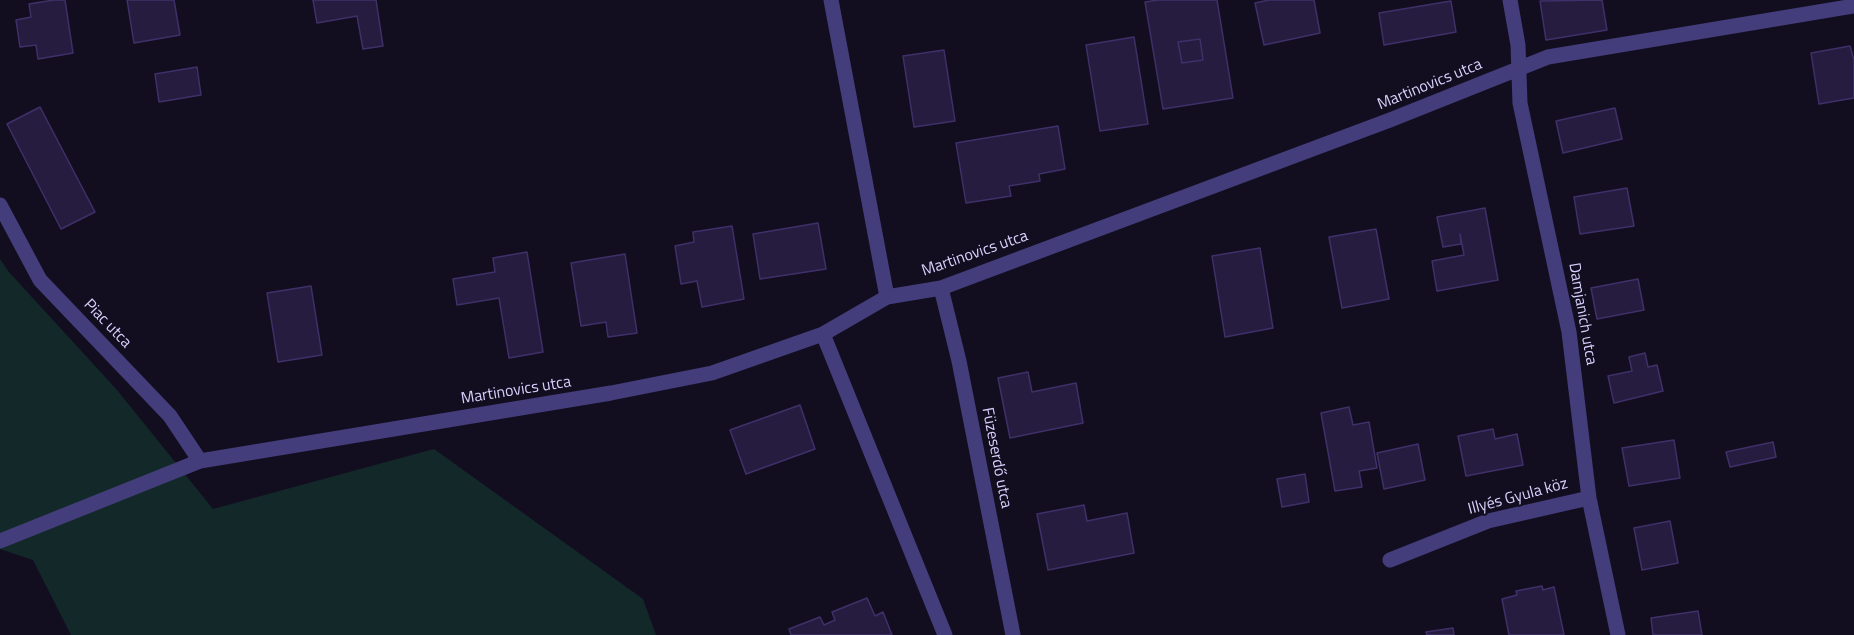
<!DOCTYPE html>
<html>
<head>
<meta charset="utf-8">
<style>
  body { margin:0 }
  canvas { display:block; background:#120e20 }
</style>
</head>
<body>
<canvas width="1854" height="635"></canvas>
<script>
const ctx = document.querySelector('canvas').getContext('2d');
ctx.lineJoin = 'round';
function fill(path, color) { ctx.fillStyle = color; ctx.fill(path, 'evenodd'); }
const toPath = rows => new Path2D(rows.map(r => 'M' + r).join(''));
function trace(path, color, width, dash) { ctx.strokeStyle = color; ctx.lineWidth = width; ctx.lineCap = dash ? 'butt' : 'round'; ctx.setLineDash(dash || []); ctx.stroke(path); }
function write(font, color, halo, rows, align = 'center') {
  ctx.font = font + ' "Titillium Web",sans-serif'; ctx.lineWidth = 4.5; ctx.setLineDash([]); ctx.textBaseline = 'middle'; ctx.strokeStyle = halo; ctx.fillStyle = color; for (const [text, x, y, turn = 0] of rows) {
    ctx.save(); ctx.translate(x, y); ctx.rotate((+turn || 0) * Math.PI / 180); ctx.textAlign = isNaN(turn) ? turn : align; if (halo) ctx.strokeText(text, 0, 0); ctx.fillText(text, 0, 0); ctx.restore();
  }
}
fill(toPath([
  [0,259,8,271,117,390,213,509,434,449,643,599,656,635,71,635,33,560,0,549]
]), '#122829');
const building = toPath([
  [54,0,65,0,73,53,38,59,36,45,20,47,16,20,31,17,29,4,54,0],
  [127,0,174,0,180,35,134,43,127,0],
  [313,0,376,0,383,46,363,49,357,16,317,23,313,0],
  [1158,0,1217,0,1233,98,1163,109,1145,2,1158,0],
  [1200,39,1203,60,1182,63,1178,42,1200,39],
  [1269,0,1314,0,1320,33,1264,45,1255,3,1269,0],
  [1602,0,1607,30,1546,40,1540,1,1602,0],
  [1451,1,1456,32,1384,45,1379,13,1451,1],
  [1134,37,1148,124,1100,131,1086,45,1134,37],
  [1200,39,1203,60,1182,63,1178,42,1200,39],
  [1850,46,1854,60,1854,98,1819,104,1811,53,1850,46],
  [944,50,955,121,914,127,903,56,944,50],
  [197,67,201,95,159,102,155,74,197,67],
  [40,107,95,212,61,229,7,124,40,107],
  [1615,108,1622,139,1563,153,1556,121,1615,108],
  [1058,126,1065,169,1039,174,1040,181,1009,186,1011,196,966,203,956,143,1058,126],
  [1627,188,1634,226,1580,234,1574,197,1627,188],
  [1485,208,1498,280,1437,291,1432,261,1464,255,1460,234,1461,244,1443,247,1437,217,1485,208],
  [818,223,826,269,760,279,753,234,818,223],
  [732,226,744,299,702,307,697,281,681,284,675,246,694,242,693,232,732,226],
  [1376,229,1389,299,1342,308,1329,237,1376,229],
  [1260,248,1273,328,1225,337,1212,256,1260,248],
  [527,252,543,352,509,358,499,298,457,305,453,279,495,272,493,258,527,252],
  [625,254,637,333,608,337,606,322,581,326,571,263,625,254],
  [1638,279,1644,310,1597,319,1591,288,1638,279],
  [311,286,322,355,278,362,267,293,311,286],
  [1645,353,1648,367,1657,365,1663,391,1614,403,1608,376,1632,371,1629,357,1645,353],
  [1028,372,1032,392,1076,383,1083,423,1010,438,998,378,1028,372],
  [800,405,815,449,746,474,730,430,800,405],
  [1349,407,1353,425,1369,422,1377,468,1359,471,1362,487,1335,491,1321,413,1349,407],
  [1493,429,1495,439,1517,434,1523,465,1466,476,1458,436,1493,429],
  [1674,440,1680,478,1629,486,1622,448,1674,440],
  [1773,442,1776,457,1730,467,1726,452,1773,442],
  [1418,444,1425,480,1384,489,1377,453,1418,444],
  [1305,474,1309,502,1282,507,1277,479,1305,474],
  [1084,505,1087,521,1127,513,1134,553,1048,570,1037,514,1084,505],
  [1670,521,1678,563,1642,570,1634,528,1670,521],
  [1542,586,1543,590,1554,587,1564,635,1509,635,1502,599,1517,595,1516,591,1542,586],
  [867,598,875,616,883,612,892,635,791,635,789,629,820,617,824,625,835,620,832,612,867,598],
  [1698,611,1702,635,1653,635,1651,618,1698,611],
  [1453,628,1454,635,1427,635,1426,632,1453,628]
]);
fill(building, '#251c3f');
trace(building, '#3f3069', 1.5);
trace(toPath([
  [831,0,887,297],
  [1510,0,1518,45,1520,103,1569,332,1589,498,1618,635],
  [0,205,40,280,170,416,200,461],
  [941,288,959,361,1013,635],
  [823,334,945,635],
  [0,541,200,461,611,393,712,373,823,334,887,297,941,288,1390,120,1548,57,1854,6],
  [1390,560,1488,521,1589,498]
]), '#433d7b', 15);
write('16px', '#d8d0fc', '#120e20', [
  ["Martinovics utca",1430,85,-22],
  ["Martinovics utca",975,254,-19],
  ["Damjanich utca",1582,314,80],
  ["Piac utca",107,324,46],
  ["Martinovics utca",516,391,-9],
  ["Füzeserdő utca",996,458,79],
  ["Illyés Gyula köz",1518,497,-15]
]);
</script>
</body>
</html>
